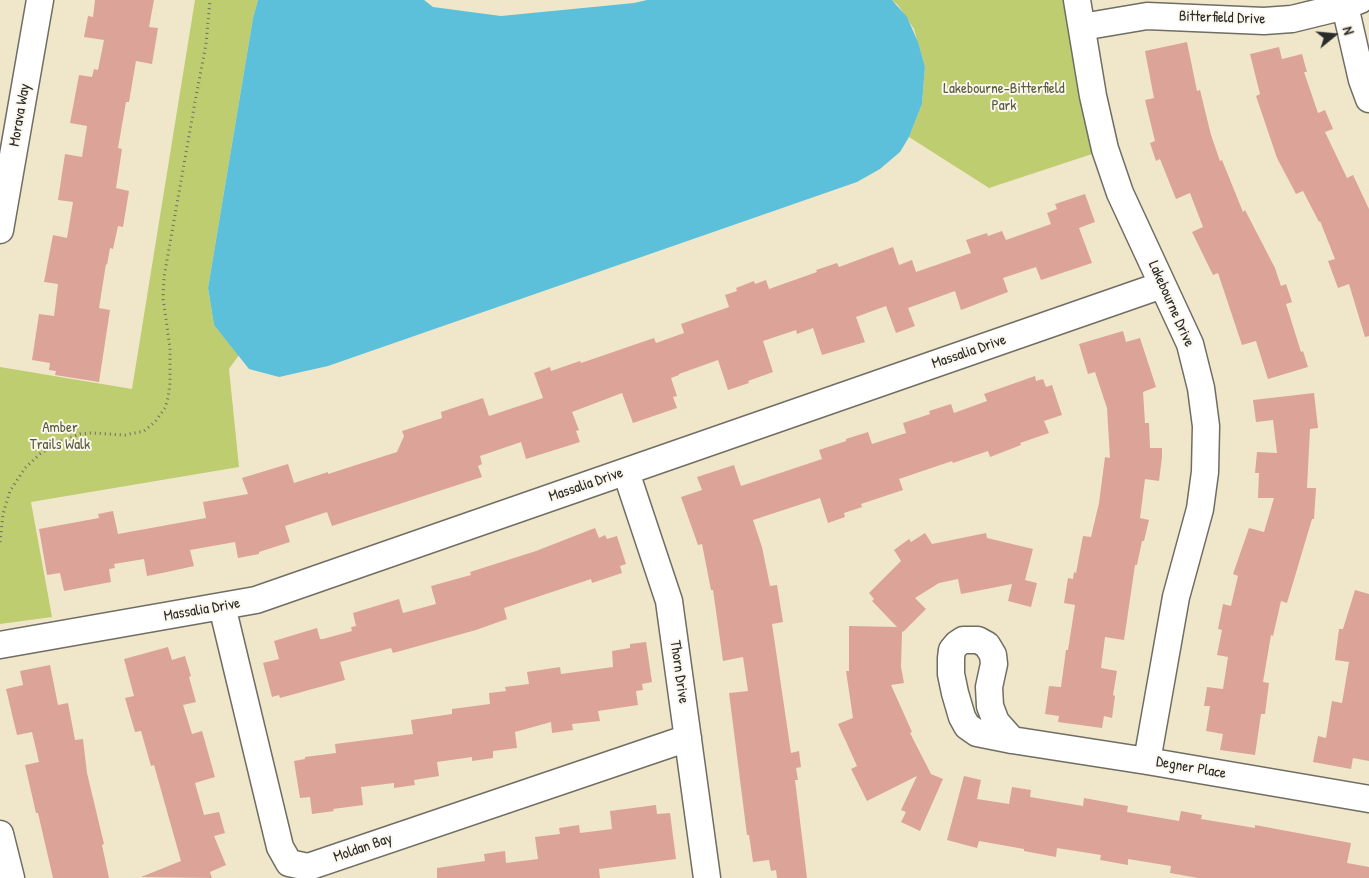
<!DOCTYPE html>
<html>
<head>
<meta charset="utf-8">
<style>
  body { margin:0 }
  #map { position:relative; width:1369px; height:878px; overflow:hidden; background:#f0e7cb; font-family:"Patrick Hand",sans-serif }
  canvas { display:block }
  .north { position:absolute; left:1309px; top:10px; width:50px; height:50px; -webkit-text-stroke:4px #fbf7ec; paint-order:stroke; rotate:73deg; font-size:14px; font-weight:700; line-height:20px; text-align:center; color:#2b2b2b }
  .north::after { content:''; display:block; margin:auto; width:18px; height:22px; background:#2b2b2b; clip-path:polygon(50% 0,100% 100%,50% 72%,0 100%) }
</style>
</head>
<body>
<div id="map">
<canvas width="1369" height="878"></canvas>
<div class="north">N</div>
</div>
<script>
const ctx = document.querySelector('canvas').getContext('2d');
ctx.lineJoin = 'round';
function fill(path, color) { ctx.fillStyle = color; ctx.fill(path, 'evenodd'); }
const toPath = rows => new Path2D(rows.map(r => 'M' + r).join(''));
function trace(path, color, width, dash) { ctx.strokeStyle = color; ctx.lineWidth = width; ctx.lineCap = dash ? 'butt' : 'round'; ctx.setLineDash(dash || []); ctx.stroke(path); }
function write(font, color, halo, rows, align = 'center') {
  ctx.font = font + ' "Patrick Hand",sans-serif'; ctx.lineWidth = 4; ctx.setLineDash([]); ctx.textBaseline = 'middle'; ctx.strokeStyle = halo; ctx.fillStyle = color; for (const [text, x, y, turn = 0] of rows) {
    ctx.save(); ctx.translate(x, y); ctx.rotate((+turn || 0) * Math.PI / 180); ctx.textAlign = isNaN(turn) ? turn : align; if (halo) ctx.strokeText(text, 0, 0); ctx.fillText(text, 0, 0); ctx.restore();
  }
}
fill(toPath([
  [195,0,258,0,253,18,208,288,214,325,239,355,229,369,239,467,31,502,52,617,0,624,0,367,132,389],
  [892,0,1067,0,1095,153,989,188,909,137,922,104,925,67,914,29,898,5]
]), '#bdcd6f');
fill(toPath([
  [258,0,424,0,433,7,501,16,634,3,647,0,892,0,907,17,918,42,925,67,922,104,909,137,900,152,880,169,857,182,328,366,279,377,249,369,214,325,208,288,253,18]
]), '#5cc0da');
fill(toPath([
  [95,0,154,0,149,27,158,28,152,64,136,61,129,102,126,102,118,148,122,149,116,188,129,191,123,227,118,226,113,249,110,248,107,265,106,264,99,308,110,310,99,382,55,375,56,371,49,370,50,363,32,360,39,314,54,316,58,284,44,282,53,235,67,238,73,202,58,200,65,154,82,157,87,126,70,123,79,75,92,77,94,69,98,70,104,40,84,37,88,16,93,17],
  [1187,42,1197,91,1200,90,1211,135,1220,161,1222,160,1243,212,1245,210,1275,268,1281,286,1286,284,1292,302,1286,304,1301,352,1303,351,1308,367,1268,379,1256,341,1242,345,1218,273,1213,275,1192,232,1203,227,1190,193,1176,199,1160,159,1156,161,1150,143,1155,141,1145,100,1154,98,1145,51],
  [1279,47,1282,59,1302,54,1307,72,1304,72,1318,113,1325,110,1333,129,1325,132,1347,178,1353,175,1369,209,1369,336,1365,337,1349,284,1338,288,1328,261,1335,259,1320,221,1319,222,1303,191,1296,194,1277,158,1256,96,1260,94,1250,54],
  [1085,194,1095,222,1079,228,1092,263,1041,280,1036,267,1003,278,1008,292,961,310,955,291,908,308,915,326,896,333,886,306,856,317,865,342,822,355,813,328,797,334,796,330,763,341,773,372,748,381,749,383,728,390,718,360,679,374,679,375,671,378,677,396,673,397,677,408,633,423,622,393,572,412,579,430,576,431,580,442,526,459,521,442,480,456,482,464,478,466,482,477,332,526,327,512,285,526,290,542,259,552,259,554,238,558,235,542,190,550,194,566,167,572,147,576,144,559,114,564,115,568,109,569,111,582,64,591,60,573,47,575,39,529,99,518,98,514,113,511,118,534,206,518,203,502,248,494,242,478,288,464,294,483,328,472,328,474,397,452,404,436,402,431,442,418,441,412,483,398,489,416,543,398,534,373,550,367,551,371,580,361,581,363,654,338,656,343,684,333,681,324,729,307,725,295,737,291,736,288,754,281,755,284,766,280,769,289,817,272,816,270,837,263,839,267,893,247,899,265,912,260,916,272,971,253,966,240,987,233,988,236,1002,231,1006,240,1051,224,1047,213,1057,209,1055,204],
  [1123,331,1126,342,1140,338,1156,387,1143,392,1145,423,1149,423,1150,448,1162,448,1162,457,1159,481,1145,479,1140,518,1149,520,1144,541,1142,541,1137,565,1135,565,1124,640,1105,637,1101,668,1117,671,1113,695,1115,696,1112,718,1104,716,1102,728,1058,722,1059,716,1045,714,1049,686,1061,687,1066,650,1068,650,1075,605,1064,603,1068,578,1073,579,1074,572,1076,573,1083,536,1091,537,1099,503,1105,457,1110,458,1107,408,1095,372,1088,374,1079,344],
  [1035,376,1036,381,1043,379,1046,387,1052,385,1062,415,1044,421,1049,433,1020,443,1021,445,990,457,988,451,953,463,952,461,899,479,903,490,861,504,862,507,844,513,845,517,828,523,820,498,753,520,762,547,770,586,777,585,783,622,772,624,791,753,799,751,801,767,796,768,798,780,795,780,807,878,777,878,776,870,771,871,769,860,753,862,749,835,747,835,729,693,748,691,743,657,723,661,713,590,711,590,702,544,698,545,681,497,702,490,697,477,734,465,741,486,822,459,819,450,846,441,846,439,868,432,872,444,906,433,903,423,930,414,929,411,951,404,954,413,987,401,984,394],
  [1314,393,1318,428,1310,429,1307,488,1316,488,1314,519,1312,519,1287,603,1281,601,1273,636,1271,635,1263,682,1269,683,1265,714,1261,714,1255,755,1220,750,1223,734,1206,731,1210,706,1204,706,1207,687,1223,689,1228,657,1217,655,1222,630,1218,629,1223,604,1231,606,1238,576,1233,574,1249,528,1264,532,1274,498,1258,498,1259,473,1255,473,1257,452,1277,453,1273,420,1256,422,1253,400],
  [595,528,599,538,605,535,607,539,617,536,626,564,620,566,622,573,592,583,591,579,504,608,507,619,476,630,393,653,391,648,340,662,345,680,280,698,279,695,272,697,263,663,279,659,274,641,317,628,320,639,323,639,352,631,351,627,356,626,353,613,399,599,403,613,436,604,431,586,471,575,470,572,536,551],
  [925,533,932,544,986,533,987,538,1033,549,1025,580,1037,583,1031,607,1008,601,1012,584,961,594,958,579,939,583,915,598,926,609,903,632,902,631,901,667,904,683,891,685,912,732,910,733,931,774,943,779,920,831,901,822,906,812,901,810,917,776,867,801,851,769,857,766,838,724,853,718,846,671,849,671,849,626,897,627,872,601,874,599,869,593,901,561,894,550,909,539,911,542],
  [1355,590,1369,594,1369,761,1353,758,1351,769,1313,762,1318,736,1326,738,1332,701,1342,703,1349,662,1335,660,1339,629,1343,629],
  [646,642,652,682,642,684,643,690,636,691,638,705,598,711,600,721,572,724,573,730,552,733,551,722,515,732,517,748,493,751,493,758,472,761,472,757,437,762,439,776,414,780,415,785,394,788,394,783,361,787,363,805,333,809,334,811,312,814,310,797,300,798,294,761,305,759,305,757,336,753,335,744,413,734,411,720,452,714,452,709,490,704,489,693,506,691,505,687,529,684,527,672,560,667,561,674,613,667,612,651,630,648,630,644],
  [168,647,172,660,185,656,191,676,189,677,196,702,183,705,192,734,202,731,215,777,195,783,204,815,219,812,225,833,214,836,226,865,210,872,212,878,141,877,181,861,154,765,151,766,141,731,135,732,125,698,134,696,124,659],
  [50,665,58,705,68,703,75,740,83,739,87,773,104,844,102,845,109,878,53,878,38,813,36,813,25,765,39,762,32,732,17,735,6,689,23,685,20,671],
  [964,776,981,780,977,799,1009,804,1012,787,1031,790,1030,797,1083,806,1084,798,1128,806,1127,812,1179,821,1181,811,1202,815,1201,819,1255,828,1255,825,1351,843,1347,863,1369,867,1369,878,1198,878,1170,873,1171,866,1128,859,1128,865,1100,860,1101,855,1057,848,1056,857,1024,851,1024,849,979,841,977,848,947,840],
  [656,805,657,814,670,813,676,859,599,869,600,878,437,878,437,868,485,861,484,854,505,851,506,863,538,859,535,837,560,834,559,828,579,825,580,833,612,829,610,811]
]), '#dca399');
const minor = toPath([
  [1077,0,1093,96,1105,149,1120,193,1190,344,1201,388,1206,426,1205,472,1200,509,1176,597,1147,761],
  [1345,6,1362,80,1369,99],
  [1082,27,1147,16,1264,21,1292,19,1345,6,1360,0],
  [0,230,40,0],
  [626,472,669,601,707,878],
  [222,606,280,847,289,863,308,867,688,738],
  [0,645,256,600,1162,285],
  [1012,740,996,722,990,706,989,687,994,664,993,655,987,645,978,640,963,640,957,644,952,650,951,658,951,674,955,693,962,717,967,726,977,733,1012,740,1147,761,1369,799],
  [0,834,11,878]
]);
trace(minor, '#706d63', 29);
trace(toPath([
  [0,542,3,514,10,491,25,468,40,454,61,441,80,434,91,433,125,435,144,431,155,422,165,408,168,398,170,383,170,348,163,298,164,277,195,102,206,44,210,0]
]), '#706d63', 3, [1, 4]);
trace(minor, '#fff', 26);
write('15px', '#2b2b2b', '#fbf7ec', [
  ["Bitterfield Drive",1222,18,2],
  ["Morava Way",20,115,-80],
  ["Lakebourne Drive",1171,304,66],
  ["Massalia Drive",969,352,-19],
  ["Massalia Drive",586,485,-19],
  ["Massalia Drive",202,610,-10],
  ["Thorn Drive",679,672,82],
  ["Degner Place",1191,768,10],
  ["Moldan Bay",363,848,-19]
]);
write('15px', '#575c3f', '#fbf7ec', [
  ["Lakebourne-Bitterfield",1004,89],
  ["Park",1004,106],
  ["Amber",60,428],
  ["Trails Walk",60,445]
]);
</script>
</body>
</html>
